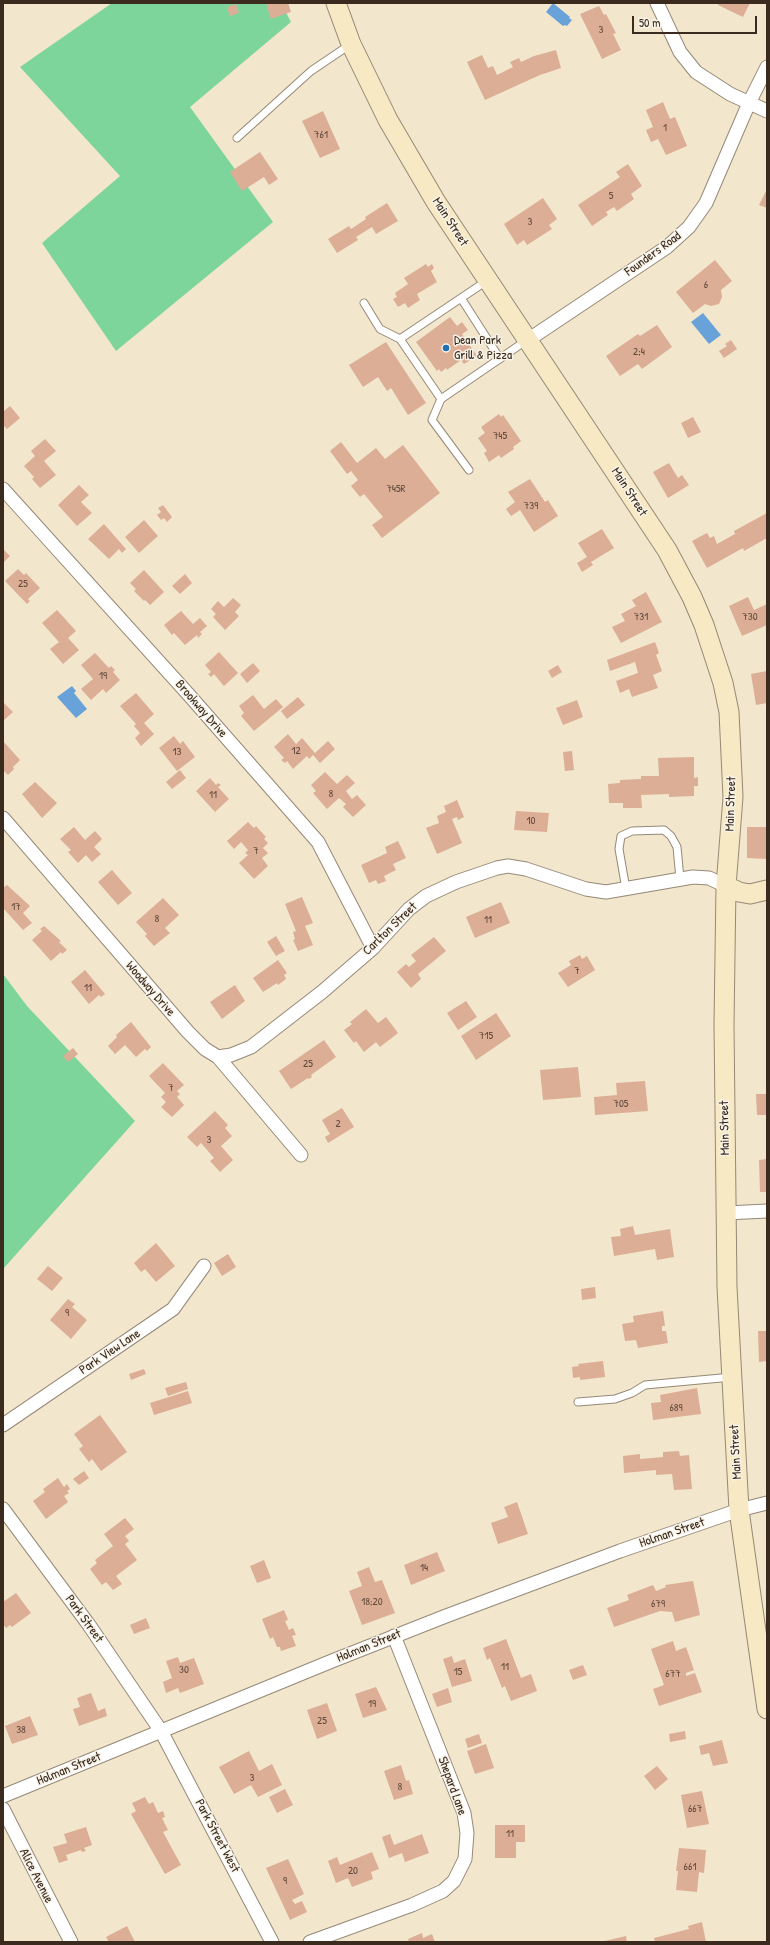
<!DOCTYPE html>
<html>
<head>
<meta charset="utf-8">
<style>
  body { margin:0 }
  #map { position:relative; width:770px; height:1945px; overflow:hidden; background:#f2e6cd; font-family:"Patrick Hand",sans-serif }
  canvas { display:block }
  .frame { position:absolute; inset:0; border:4px solid #3b2a1e; pointer-events:none }
  .scale { position:absolute; left:632px; top:16px; width:125px; height:18px; box-sizing:border-box; border:2px solid #3b2a1e; border-top:0; padding-left:5px; font-size:12px; line-height:14px; white-space:nowrap; color:#3b2a1e; -webkit-text-stroke:3px #f7f3e8; paint-order:stroke }
</style>
</head>
<body>
<div id="map">
<canvas width="770" height="1945"></canvas>
<div class="frame"></div>
<div class="scale">50 m</div>
</div>
<script>
const ctx = document.querySelector('canvas').getContext('2d');
ctx.lineJoin = 'round';
function fill(path, color) { ctx.fillStyle = color; ctx.fill(path, 'evenodd'); }
const toPath = rows => new Path2D(rows.map(r => 'M' + r).join(''));
function trace(path, color, width, dash) { ctx.strokeStyle = color; ctx.lineWidth = width; ctx.lineCap = dash ? 'butt' : 'round'; ctx.setLineDash(dash || []); ctx.stroke(path); }
function write(font, color, halo, rows, align = 'center') {
  ctx.font = font + ' "Patrick Hand",sans-serif'; ctx.lineWidth = 3; ctx.setLineDash([]); ctx.textBaseline = 'middle'; ctx.strokeStyle = halo; ctx.fillStyle = color; for (const [text, x, y, turn = 0] of rows) {
    ctx.save(); ctx.translate(x, y); ctx.rotate((+turn || 0) * Math.PI / 180); ctx.textAlign = isNaN(turn) ? turn : align; if (halo) ctx.strokeText(text, 0, 0); ctx.fillText(text, 0, 0); ctx.restore();
  }
}
fill(toPath([
  [112,3,281,3,291,22,190,107,273,222,116,351,42,243,120,176,20,67],
  [3,974,27,1006,135,1121,3,1269]
]), '#7dd59b');
fill(toPath([
  [553,3,570,17,569,18,572,20,567,26,565,25,563,26,546,12],
  [703,313,721,335,709,344,691,322],
  [72,686,76,691,74,693,87,709,76,718,57,697]
]), '#69a2d8');
fill(toPath([
  [266,3,288,3,291,12,271,19],
  [719,3,750,3,743,17,718,5],
  [236,4,239,13,230,16,227,7],
  [599,6,604,15,606,14,616,33,613,34,621,50,602,59,580,14],
  [556,50,561,68,540,75,485,100,467,62,482,55,488,68,493,66,497,75,513,67,510,62,519,58,521,62,534,56],
  [663,102,670,119,675,117,687,146,666,155,658,139,651,142,646,130,653,127,646,110],
  [323,111,340,149,320,158,302,121],
  [260,152,278,179,269,185,264,177,242,191,230,172],
  [628,164,642,186,631,194,634,199,617,211,614,207,606,212,608,215,592,226,578,205,620,177,616,172],
  [767,189,767,208,759,205],
  [543,198,557,219,549,225,552,229,527,245,524,240,517,245,504,224],
  [387,203,398,221,376,234,372,227,356,237,358,240,337,253,328,239,349,226,351,229,366,219,365,217],
  [715,260,732,281,721,290,722,297,719,304,711,306,705,304,693,313,676,292],
  [426,264,428,267,432,264,434,268,431,271,437,282,417,294,420,300,408,308,405,303,398,307,393,299,397,297,395,293,408,284,404,278],
  [450,317,457,326,462,322,468,330,462,334,477,356,464,364,461,360,447,370,446,368,441,372,439,369,437,371,416,342],
  [657,325,672,347,642,369,638,364,620,376,606,356,638,334,640,336],
  [731,340,737,349,724,358,719,351,727,346,725,344],
  [386,342,426,403,408,415,391,388,387,391,378,377,363,387,349,365],
  [10,406,20,418,7,429,3,425,3,412],
  [499,414,501,417,503,415,521,441,513,447,514,449,501,458,499,455,489,462,484,453,487,451,478,438,485,433,481,427],
  [693,417,701,432,688,438,681,423],
  [45,439,56,451,44,461,56,475,40,488,32,479,34,477,24,466,35,456,31,451],
  [341,442,357,463,376,448,385,459,403,445,440,493,382,538,372,525,383,517,364,494,360,497,351,486,358,480,351,471,347,474,330,451],
  [669,463,678,478,682,475,689,485,668,498,653,472],
  [530,479,545,502,548,500,558,516,534,532,520,510,511,516,506,509,515,502,508,492],
  [79,485,89,495,81,502,92,513,77,526,58,505],
  [163,505,172,517,167,522,164,518,161,520,157,515,161,512,158,508],
  [767,513,767,538,744,551,743,548,707,568,692,541,707,533,710,538,714,536,717,544,735,534,734,531],
  [144,520,158,536,139,553,125,537],
  [104,524,126,549,122,553,119,549,109,559,88,539],
  [602,529,614,548,591,562,593,565,582,572,577,563,587,557,578,543],
  [3,549,10,556,3,563],
  [18,569,24,575,26,573,40,588,28,599,30,601,27,604,5,581],
  [144,570,164,592,150,605,145,600,144,601,134,591,136,589,130,583],
  [185,574,192,583,180,594,172,586],
  [646,592,662,622,621,643,612,627,625,621,621,614,636,606,632,600],
  [748,597,754,610,767,604,767,625,742,636,729,606],
  [233,598,241,605,235,612,239,616,225,630,213,617,216,614,211,609,218,601,224,607],
  [57,610,76,631,68,638,79,650,63,664,50,649,59,642,42,623],
  [181,611,193,624,200,618,207,626,200,632,202,634,198,638,197,635,185,645,174,633,172,635,164,625],
  [655,642,659,653,656,655,662,671,653,675,658,688,632,697,629,689,620,693,616,681,638,673,635,662,610,671,607,660],
  [219,652,238,673,224,686,214,674,211,677,208,674,211,672,205,665],
  [95,653,109,668,111,666,115,670,113,672,120,680,106,693,103,689,91,700,81,689,93,679,81,665],
  [253,663,260,671,247,683,240,674],
  [558,665,562,672,552,678,548,671],
  [767,671,767,703,756,705,751,674],
  [136,693,154,714,144,723,154,734,141,746,135,738,140,733,134,726,136,724,120,706],
  [253,695,264,709,276,699,283,707,254,731,241,716,244,713,239,706],
  [298,697,305,705,287,719,281,711],
  [577,700,583,717,563,725,556,708],
  [3,702,13,712,3,721],
  [288,734,296,744,302,738,315,753,328,741,335,749,320,763,313,755,309,759,307,756,293,769,287,761,285,763,281,760,284,758,274,747],
  [174,736,180,744,183,741,195,757,177,771,159,748],
  [3,741,20,760,13,767,14,769,8,775,3,770],
  [572,751,574,770,565,771,563,752],
  [694,757,694,778,698,777,698,786,694,786,694,796,669,797,669,794,641,795,642,808,623,808,623,803,609,803,608,784,620,783,620,780,641,779,641,776,659,776,658,758],
  [180,770,186,778,172,789,166,782],
  [325,772,337,784,347,775,355,783,346,791,352,799,357,795,366,805,353,817,343,807,346,804,339,798,327,809,313,793,316,791,311,785],
  [210,778,216,785,218,783,221,785,218,787,229,799,215,812,196,791],
  [35,782,57,803,42,818,22,794],
  [457,800,464,817,458,820,457,817,452,819,462,843,437,854,426,828,439,823,437,816,446,812,444,806],
  [516,811,549,813,547,832,514,830],
  [248,822,254,828,256,826,266,837,264,839,268,843,263,848,268,853,262,858,268,866,254,879,239,863,248,855,245,853,248,850,241,842,234,849,227,841],
  [74,827,85,840,95,831,102,839,94,847,101,854,92,862,86,855,78,863,68,852,71,850,60,839],
  [747,827,767,827,767,859,747,858],
  [398,841,406,858,393,864,396,870,384,876,386,881,378,884,376,880,369,883,361,865,387,853,385,847],
  [112,870,132,893,118,905,98,882],
  [7,885,30,906,23,913,32,923,23,930,3,908,3,888],
  [302,897,313,923,305,926,313,945,298,951,293,940,295,939,293,932,296,931,285,904],
  [163,898,179,915,165,928,170,933,154,946,145,936,147,934,136,922],
  [501,902,510,923,475,938,466,917],
  [44,926,61,941,59,942,67,950,62,954,61,952,51,961,32,940,42,931,40,929],
  [276,936,285,951,276,956,267,942],
  [434,937,446,951,418,974,421,979,411,988,397,972,406,964,409,967,416,961,411,955],
  [580,955,582,959,587,956,595,970,568,987,558,973,571,965,569,961],
  [278,960,287,973,284,975,286,979,278,985,277,983,263,992,253,978],
  [85,970,105,994,101,997,99,995,89,1004,71,982],
  [235,985,245,1001,222,1019,210,1002],
  [466,1001,477,1017,458,1030,447,1013],
  [366,1009,378,1023,386,1017,398,1033,380,1047,376,1042,364,1052,356,1041,354,1043,344,1030,352,1024,350,1022],
  [496,1013,511,1036,476,1060,461,1036],
  [131,1022,151,1047,147,1051,145,1049,136,1057,125,1045,115,1054,108,1046,117,1037,116,1035],
  [324,1040,336,1057,311,1075,312,1077,309,1079,308,1078,291,1089,279,1071],
  [73,1048,78,1054,68,1062,63,1056],
  [163,1063,184,1085,177,1091,180,1094,177,1097,184,1105,172,1117,161,1107,166,1102,161,1097,165,1093,149,1076],
  [578,1067,581,1097,543,1100,540,1070],
  [645,1081,648,1111,595,1115,594,1097,617,1095,616,1083],
  [756,1094,767,1094,767,1115,757,1115],
  [342,1108,354,1127,328,1143,325,1137,330,1134,322,1120],
  [215,1111,228,1125,225,1128,232,1136,221,1146,233,1160,220,1172,210,1161,214,1158,201,1143,197,1147,187,1137],
  [767,1159,767,1192,760,1192,759,1160],
  [633,1226,635,1235,670,1229,674,1257,657,1260,655,1249,614,1256,611,1237,621,1236,620,1229],
  [156,1243,175,1266,156,1282,145,1269,141,1272,134,1263],
  [228,1254,236,1267,222,1276,214,1263],
  [48,1266,63,1278,52,1291,37,1279],
  [595,1287,596,1298,582,1300,581,1289],
  [68,1299,75,1304,72,1307,87,1320,71,1339,50,1320],
  [663,1311,665,1326,662,1326,662,1331,666,1331,668,1343,638,1348,636,1340,625,1341,622,1324,634,1322,633,1316],
  [758,1331,767,1331,767,1361,759,1362],
  [603,1361,605,1377,580,1380,580,1377,573,1378,572,1367,579,1366,578,1364],
  [144,1369,146,1374,131,1380,129,1374],
  [186,1382,188,1389,168,1396,165,1388],
  [697,1388,701,1414,653,1420,651,1403,661,1402,660,1395],
  [188,1391,192,1403,154,1415,150,1403],
  [100,1415,127,1452,101,1471,92,1459,89,1462,79,1449,83,1446,74,1434],
  [679,1451,680,1456,689,1455,692,1489,674,1490,672,1474,656,1475,656,1470,624,1473,623,1456,640,1454,640,1459,663,1457,663,1452],
  [84,1471,89,1478,79,1485,73,1479],
  [58,1478,64,1487,67,1484,70,1489,67,1491,69,1493,64,1496,68,1502,46,1519,33,1501,45,1492,43,1489],
  [517,1502,528,1534,498,1544,491,1523,508,1517,504,1507],
  [125,1518,134,1529,125,1536,129,1541,125,1544,137,1560,116,1576,122,1584,113,1590,106,1582,102,1585,90,1569,97,1563,95,1560,113,1546,104,1534],
  [437,1552,445,1571,411,1585,404,1565],
  [264,1560,271,1578,257,1583,250,1566],
  [369,1567,375,1582,382,1580,395,1613,362,1625,349,1591,362,1586,357,1572],
  [693,1581,700,1615,675,1622,672,1612,660,1611,614,1627,607,1608,629,1600,627,1595,653,1585,656,1591,666,1587,665,1585],
  [16,1593,31,1613,12,1627,10,1625,6,1628,3,1624,3,1602],
  [284,1610,288,1620,285,1621,289,1630,293,1628,296,1635,292,1636,296,1646,281,1651,280,1647,277,1647,273,1637,270,1639,262,1619],
  [146,1618,150,1628,134,1634,130,1625],
  [506,1639,521,1678,531,1674,537,1691,511,1701,505,1686,502,1688,490,1658,487,1660,483,1648],
  [673,1641,676,1651,686,1647,694,1670,686,1673,686,1676,695,1673,702,1692,659,1706,653,1689,664,1685,651,1649],
  [452,1656,454,1663,465,1659,472,1681,452,1687,443,1659],
  [178,1657,180,1663,194,1658,204,1684,180,1693,178,1688,166,1693,163,1682,172,1678,166,1661],
  [583,1665,587,1675,573,1680,569,1670],
  [376,1687,387,1710,363,1718,355,1694],
  [448,1688,452,1702,437,1707,432,1694],
  [91,1693,98,1711,105,1708,107,1716,79,1726,73,1709,80,1707,77,1698],
  [327,1703,337,1731,317,1739,307,1710],
  [30,1716,38,1735,12,1744,5,1726],
  [685,1731,686,1739,670,1742,669,1734],
  [479,1734,482,1743,468,1748,465,1739],
  [722,1740,728,1763,713,1766,709,1753,701,1755,699,1746],
  [486,1744,494,1768,475,1774,467,1751],
  [249,1751,259,1771,272,1764,282,1785,258,1797,251,1785,234,1794,219,1767],
  [401,1765,406,1781,409,1780,413,1794,394,1800,384,1771],
  [657,1766,668,1779,655,1790,644,1776],
  [285,1789,293,1805,277,1813,269,1797],
  [702,1791,709,1824,687,1828,681,1795],
  [145,1797,149,1804,153,1802,158,1813,163,1811,165,1817,162,1818,168,1830,163,1832,181,1865,165,1874,131,1814,136,1811,132,1803],
  [495,1825,525,1825,525,1842,516,1842,516,1858,495,1858],
  [86,1827,92,1845,84,1848,86,1851,82,1852,81,1850,66,1855,68,1860,59,1863,53,1847,67,1843,64,1834],
  [390,1834,394,1845,422,1834,429,1853,405,1862,402,1853,389,1858,382,1837],
  [679,1848,706,1850,704,1873,699,1872,697,1892,676,1890,678,1871,676,1871],
  [372,1852,379,1869,371,1872,373,1879,352,1887,348,1878,336,1883,328,1861,337,1857,340,1865],
  [288,1859,304,1894,292,1900,295,1904,302,1901,307,1912,290,1920,266,1868],
  [702,1922,706,1942,655,1942,654,1938,689,1929,688,1926],
  [127,1926,135,1942,109,1942,106,1937],
  [422,1933,423,1938,432,1934,435,1942,409,1942,408,1939],
  [626,1936,627,1942,605,1942,605,1941]
]), '#dcae96');
const lane = toPath([
  [237,138,311,71,351,44],
  [488,280,400,339,441,399,527,340],
  [461,298,500,359],
  [364,303,380,329,400,339],
  [441,399,432,420,469,470],
  [626,889,619,849,621,836,632,831,664,830,671,836,677,847,680,879],
  [578,1402,615,1399,632,1393,645,1385,732,1377]
]);
const street = toPath([
  [657,3,680,52,696,72,730,94,767,111],
  [528,340,667,247,689,227,706,203,749,103,767,67],
  [3,489,189,695,318,842,373,948],
  [3,818,188,1032,205,1049,218,1057,301,1155],
  [218,1057,231,1055,251,1047,322,992,373,948,409,909,426,896,456,882,497,868,508,866,526,869,586,889,606,892,693,877,709,878,726,886],
  [726,1213,767,1211],
  [3,1425,173,1309,204,1266],
  [3,1509,89,1625,161,1731,272,1942],
  [3,1796,332,1661,446,1616,620,1551,739,1510,767,1503],
  [3,1809,71,1942],
  [310,1942,412,1905,443,1891,454,1881,465,1859,467,1833,464,1813,394,1636]
]);
const secondary = toPath([
  [336,3,351,44,388,120,436,202,667,550,692,597,704,625,723,683,729,712,733,797,726,886,724,1025,727,1287,739,1510,767,1709],
  [726,886,739,892,750,894,767,890]
]);
trace(lane, '#968876', 9);
trace(street, '#968876', 15);
trace(secondary, '#968876', 21);
trace(lane, '#fff', 7);
trace(street, '#fff', 13);
trace(secondary, '#f6e9c3', 19);
for (const [x, y, r, color] of [
  [446,348,4,"#1f6fb2"]
]) { const dot = new Path2D(); dot.arc(x, y, r, 0, 2 * Math.PI); ctx.fillStyle = color; ctx.fill(dot); trace(dot, '#f7f3e8', 1.5); }
write('11px', '#634b3c', null, [
  ["3",601,30],
  ["1",665,128],
  ["761",321,135],
  ["5",611,196],
  ["3",530,222],
  ["6",706,285],
  ["2;4",639,352],
  ["745",500,436],
  ["745R",396,489],
  ["739",531,506],
  ["25",23,584],
  ["731",641,617],
  ["730",750,617],
  ["19",103,676],
  ["12",296,751],
  ["13",177,752],
  ["8",331,794],
  ["11",213,795],
  ["10",531,821],
  ["7",256,851],
  ["17",16,907],
  ["8",157,919],
  ["11",488,920],
  ["7",577,971],
  ["11",88,988],
  ["715",486,1036],
  ["25",308,1064],
  ["7",171,1088],
  ["705",621,1104],
  ["2",338,1124],
  ["3",209,1140],
  ["9",67,1313],
  ["689",676,1408],
  ["14",424,1568],
  ["18;20",372,1602],
  ["679",658,1604],
  ["11",505,1667],
  ["30",184,1670],
  ["15",458,1672],
  ["677",673,1674],
  ["19",372,1704],
  ["25",322,1721],
  ["38",21,1730],
  ["3",252,1778],
  ["8",400,1787],
  ["667",695,1809],
  ["11",510,1834],
  ["661",690,1867],
  ["20",353,1871],
  ["9",285,1881]
]);
write('13px', '#3b2a1e', '#f7f3e8', [
  ["Main Street",450,222,57],
  ["Founders Road",653,254,-36],
  ["Main Street",629,492,57],
  ["Brookway Drive",201,709,49],
  ["Main Street",731,804,-88],
  ["Carlton Street",390,929,-44],
  ["Woodway Drive",150,989,49],
  ["Main Street",725,1128,-91],
  ["Park View Lane",110,1352,-34],
  ["Main Street",736,1452,-93],
  ["Holman Street",672,1533,-19],
  ["Park Street",84,1619,54],
  ["Holman Street",369,1646,-22],
  ["Holman Street",69,1769,-22],
  ["Shepard Lane",452,1786,70],
  ["Park Street West",217,1836,62],
  ["Alice Avenue",36,1876,63]
]);
write('13px', '#3b2a1e', '#f7f3e8', [
  ["Dean Park",454,341],
  ["Grill & Pizza",454,356]
], 'left');
</script>
</body>
</html>
